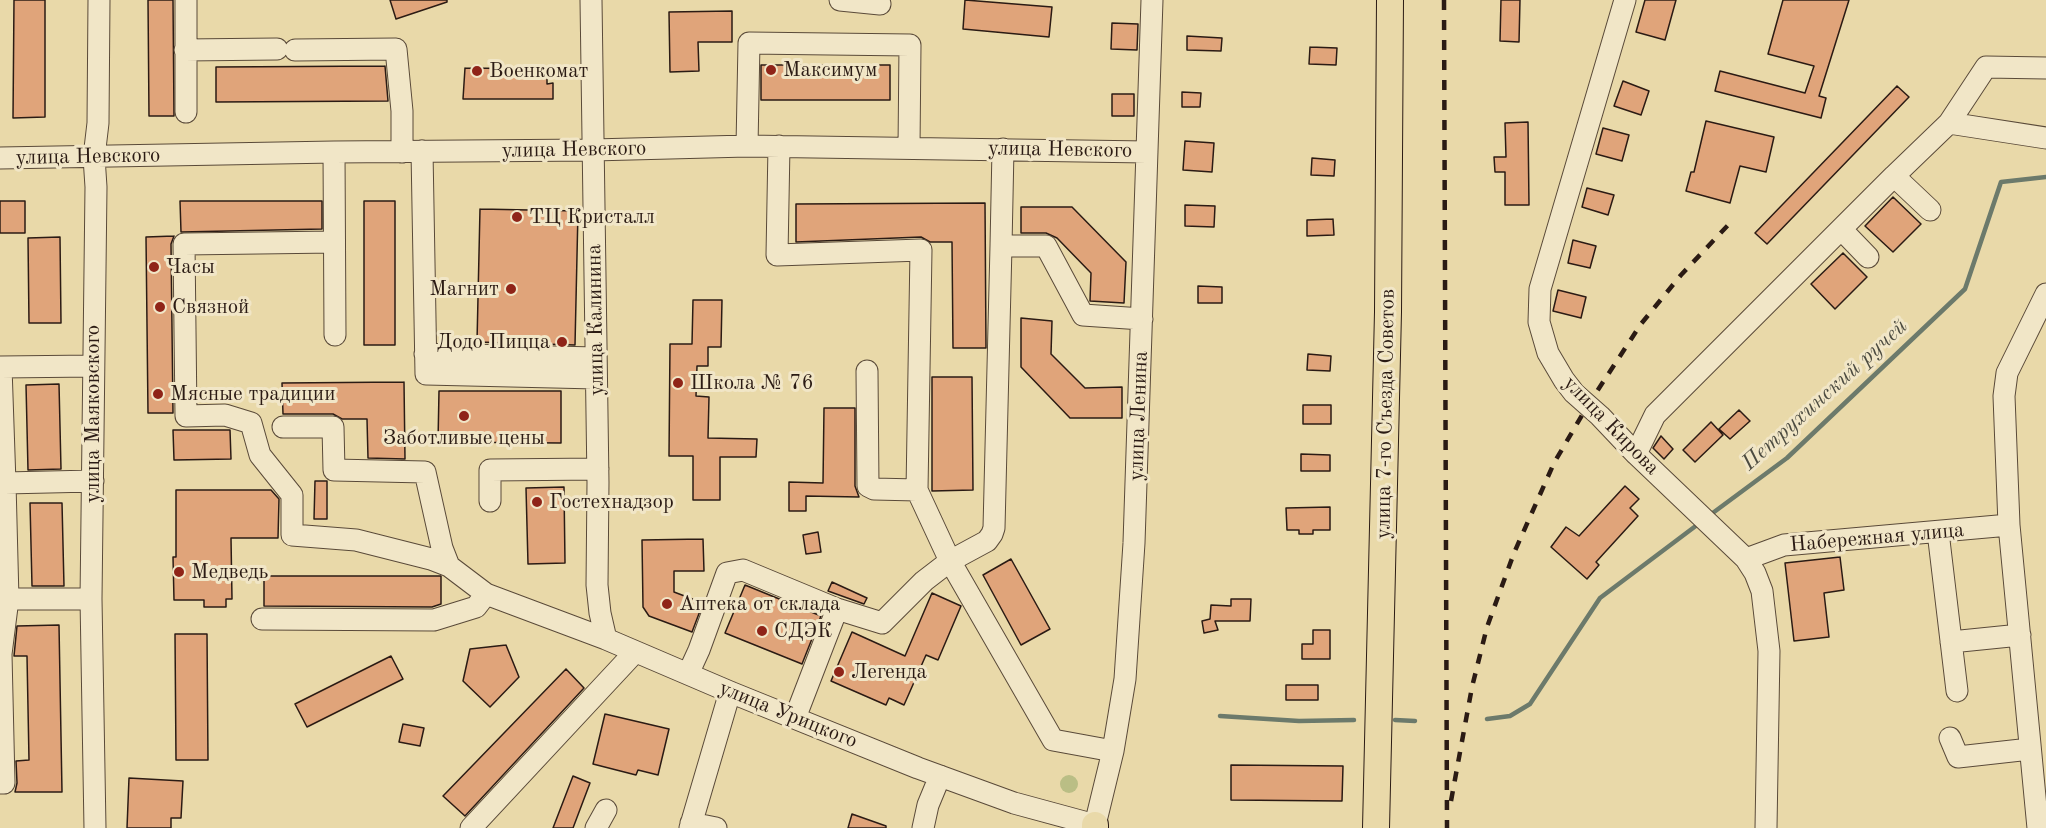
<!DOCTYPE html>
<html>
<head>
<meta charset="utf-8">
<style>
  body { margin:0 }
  canvas { display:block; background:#e9d9a9 }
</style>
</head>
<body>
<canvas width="2046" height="828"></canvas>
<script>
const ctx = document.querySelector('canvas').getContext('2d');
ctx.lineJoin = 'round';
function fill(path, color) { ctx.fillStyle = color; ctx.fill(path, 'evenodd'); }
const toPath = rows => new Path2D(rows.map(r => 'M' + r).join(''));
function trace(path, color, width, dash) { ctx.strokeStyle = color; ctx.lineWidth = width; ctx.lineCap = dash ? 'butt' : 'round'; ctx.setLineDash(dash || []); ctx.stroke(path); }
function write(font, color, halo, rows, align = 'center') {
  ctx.font = font + ' "Old Standard TT",serif'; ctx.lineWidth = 6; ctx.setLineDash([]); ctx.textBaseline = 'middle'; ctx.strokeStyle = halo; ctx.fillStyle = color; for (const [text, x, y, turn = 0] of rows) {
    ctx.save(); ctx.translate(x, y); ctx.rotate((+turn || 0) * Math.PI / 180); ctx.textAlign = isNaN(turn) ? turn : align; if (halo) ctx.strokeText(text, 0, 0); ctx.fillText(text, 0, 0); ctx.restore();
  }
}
fill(toPath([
  '1060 784a9 9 0 1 1 18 0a9 9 0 1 1-18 0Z'
]), '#babe85');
trace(toPath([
  [1710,515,1787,458,1965,289,2001,182,2046,177],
  [1220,716,1299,721,1354,720],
  [1487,719,1510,716,1530,704,1600,598,1701,522],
  [1395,720,1415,721]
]), '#6c7a6b', 4.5);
const building = toPath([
  [14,0,45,0,45,117,13,118,14,0],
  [148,0,173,0,174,116,149,116,148,0],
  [390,0,447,0,447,2,396,19,390,0],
  [965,0,1052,7,1049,37,963,29,965,0],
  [1501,0,1520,0,1519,42,1500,41,1501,0],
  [1645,0,1676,0,1665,40,1636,32,1645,0],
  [1783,0,1849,0,1819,96,1826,98,1821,118,1715,91,1720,71,1805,93,1814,66,1768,54,1783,0],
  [732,11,732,42,698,42,699,71,670,72,669,12,732,11],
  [1112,23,1138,24,1137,50,1111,49,1112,23],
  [1187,36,1222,38,1221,51,1187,50,1187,36],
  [1310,47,1337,48,1336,65,1309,64,1310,47],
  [761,65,890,65,890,100,761,100,761,65],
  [385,66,388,101,216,102,216,67,385,66],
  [465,68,547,69,547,84,553,83,553,99,463,99,465,68],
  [1623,81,1649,91,1641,115,1614,106,1623,81],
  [1897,86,1909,97,1767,244,1755,233,1897,86],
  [1182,92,1201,93,1200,107,1182,107,1182,92],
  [1112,94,1134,94,1134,116,1112,116,1112,94],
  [1706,121,1774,137,1766,172,1740,166,1730,203,1686,191,1691,172,1694,172,1706,121],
  [1528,122,1529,205,1505,205,1505,172,1495,172,1494,157,1506,157,1505,123,1528,122],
  [1603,128,1629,135,1622,161,1596,154,1603,128],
  [1185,141,1214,143,1212,172,1183,170,1185,141],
  [1312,158,1335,160,1334,176,1311,175,1312,158],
  [1587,188,1614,195,1608,215,1582,207,1587,188],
  [1893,197,1921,224,1893,252,1865,226,1893,197],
  [0,201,25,201,25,233,0,233,0,201],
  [180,201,322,201,322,229,181,232,180,201],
  [364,201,395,201,395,345,364,345,364,201],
  [985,203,986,348,953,348,952,242,930,242,921,237,796,242,796,204,985,203],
  [1185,205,1215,206,1214,227,1185,226,1185,205],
  [1021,207,1072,207,1126,262,1124,303,1090,301,1091,273,1057,238,1046,233,1021,233,1021,207],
  [480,209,578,211,575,345,477,342,480,209],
  [1333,219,1334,235,1307,236,1307,220,1333,219],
  [174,236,171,244,173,413,148,413,146,237,174,236],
  [60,237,61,323,29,323,28,238,60,237],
  [1573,240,1596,246,1590,268,1568,263,1573,240],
  [1843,253,1867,277,1835,309,1811,284,1843,253],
  [1198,286,1222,287,1222,303,1198,303,1198,286],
  [1558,290,1586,297,1581,318,1553,311,1558,290],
  [693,300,722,300,721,347,708,347,708,366,697,366,696,396,709,397,708,438,757,439,756,457,720,457,720,500,693,500,693,456,669,456,670,344,692,344,693,300],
  [1021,318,1052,321,1051,354,1085,388,1122,387,1122,418,1070,418,1021,367,1021,318],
  [1308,354,1331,356,1330,371,1307,370,1308,354],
  [932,377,972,377,973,490,932,491,932,377],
  [404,382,405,459,368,458,367,419,342,419,333,414,283,414,282,383,404,382],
  [59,384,61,469,28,470,26,385,59,384],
  [439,391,561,391,561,443,438,442,439,391],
  [1303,405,1331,405,1331,424,1303,424,1303,405],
  [824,408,855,408,855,486,859,497,806,496,806,511,789,511,789,482,823,483,824,408],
  [1739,410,1750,421,1730,439,1719,429,1739,410],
  [1711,422,1723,435,1695,462,1683,450,1711,422],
  [173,430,230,430,231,459,174,460,173,430],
  [1661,436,1673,449,1664,459,1653,448,1661,436],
  [1301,454,1330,455,1330,471,1301,471,1301,454],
  [315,481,327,481,327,519,314,519,315,481],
  [1625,486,1639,499,1630,508,1638,516,1596,562,1599,565,1587,579,1551,547,1566,527,1579,536,1625,486],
  [564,487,565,563,528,564,526,488,564,487],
  [176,490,271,490,279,499,278,538,231,538,232,599,226,599,226,607,204,607,204,600,174,600,173,557,176,557,176,490],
  [30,503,62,503,64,586,32,586,30,503],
  [1330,507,1330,530,1313,530,1313,534,1299,534,1299,530,1287,530,1286,508,1330,507],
  [818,532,821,552,806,554,803,535,818,532],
  [703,539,704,571,674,571,674,592,703,603,692,632,649,616,643,607,642,540,703,539],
  [1840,557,1844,590,1824,593,1829,637,1794,641,1785,563,1840,557],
  [1011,559,1050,629,1021,645,983,575,1011,559],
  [264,576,441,576,441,604,432,607,264,606,264,576],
  [832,582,867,598,864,604,828,591,832,582],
  [745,585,821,616,802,664,725,633,745,585],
  [932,593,961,606,938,660,926,655,904,705,889,698,886,705,831,681,852,632,905,656,932,593],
  [1231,599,1251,599,1250,621,1215,621,1218,630,1204,633,1202,621,1210,619,1211,605,1231,606,1231,599],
  [59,625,62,792,15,792,17,783,16,761,29,760,27,656,14,656,17,626,59,625],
  [1313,630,1330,630,1330,659,1302,659,1302,644,1313,644,1313,630],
  [175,634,207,634,208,760,176,760,175,634],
  [506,645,519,677,490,707,463,681,470,649,506,645],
  [391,656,403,679,307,727,295,704,391,656],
  [566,669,584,688,465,816,443,796,566,669],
  [1286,685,1318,685,1318,700,1286,700,1286,685],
  [605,714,669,729,658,775,638,770,636,775,593,764,605,714],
  [403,724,424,728,420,746,399,742,403,724],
  [1231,765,1343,766,1342,801,1231,800,1231,765],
  [573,776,590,783,573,828,553,828,573,776],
  [129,778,183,781,181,818,171,818,171,828,127,828,129,778],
  [852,814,886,826,886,828,848,828,852,814]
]);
fill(building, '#e0a47a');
trace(building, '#2b1b14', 1.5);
const minor = toPath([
  [186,0,186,112],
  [591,0,598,482,597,585,600,613,606,639],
  [840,0,880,4],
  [1625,0,1540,289,1539,322,1548,353,1564,380,1574,393,1600,416,1636,454,1746,559,1755,573,1762,591,1769,651,1766,828],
  [185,50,277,49],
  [295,50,396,49,402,111,402,152],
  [1949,123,1986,67,2046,68],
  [747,146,749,43,910,45,909,148],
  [779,146,777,255,921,250,917,490,950,561,1053,740,1113,751],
  [1003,149,1001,246,1046,246,1083,315,1142,319],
  [422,151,426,374,596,378],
  [334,152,335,335],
  [0,158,334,152,593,150,747,146,1147,152],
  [1894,176,1949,123,2046,138],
  [1841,229,1894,176,1930,210],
  [334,242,184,244,186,416,225,415,251,423,260,455,292,495,292,535,356,540,431,559,449,566,486,594,606,639,730,692,918,768,1014,803,1095,825,1113,751,1125,679,1134,543,1152,0],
  [425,354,596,358],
  [93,366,1,367,5,483,93,481],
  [867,371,868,486,874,489,917,490],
  [283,427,333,427,334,470,425,472,442,548,449,566],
  [1636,454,1655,415,1841,229,1868,257],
  [5,483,8,599,91,599],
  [490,501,490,470,598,469],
  [1938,532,1957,691],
  [1746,559,1784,545,2009,525],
  [262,619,434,620,476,607,486,594],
  [1951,642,2020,635],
  [688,674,699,650,727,573,743,570,837,609,882,623,924,581,950,561,987,541,992,534,994,528,1001,246],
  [795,718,837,609],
  [1950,738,1958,757,2030,749],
  [0,783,4,783,1,654,8,599],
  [691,823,716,828],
  [95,828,91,599,96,187,94,157,98,123,99,0],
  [471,828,635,652],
  [596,828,606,810],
  [690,828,730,692],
  [923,828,928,805,940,776],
  [2038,828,2009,525,2004,396,2007,373,2046,294]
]);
const major = toPath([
  [1095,825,1095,828],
  [1376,828,1388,312,1390,0]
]);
trace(minor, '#5a4a39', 23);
trace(major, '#2b1b14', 28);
trace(minor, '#f1e6c7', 21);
trace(major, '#e9d9a9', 26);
trace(toPath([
  [1444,0,1447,828],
  [1451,801,1472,687,1487,627,1514,553,1554,463,1588,405,1641,324,1681,275,1731,222]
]), '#2b1b14', 4.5, [10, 10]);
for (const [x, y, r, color] of [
  [771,70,6,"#8f2418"],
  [477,71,6,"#8f2418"],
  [517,217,6,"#8f2418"],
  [154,267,6,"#8f2418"],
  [511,289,6,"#8f2418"],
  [160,307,6,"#8f2418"],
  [562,342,6,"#8f2418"],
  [678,383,6,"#8f2418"],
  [158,394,6,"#8f2418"],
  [464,416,6,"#8f2418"],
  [537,502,6,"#8f2418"],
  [179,572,6,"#8f2418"],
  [667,604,6,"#8f2418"],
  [762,631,6,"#8f2418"],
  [839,672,6,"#8f2418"]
]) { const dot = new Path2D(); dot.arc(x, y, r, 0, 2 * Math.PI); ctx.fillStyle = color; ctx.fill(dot); trace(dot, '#f1e6c7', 2); }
write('21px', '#2b1b14', '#f1e6c7', [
  ["Максимум",783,70],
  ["Военкомат",489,71],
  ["ТЦ Кристалл",529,217],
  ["Часы",166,267],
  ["Магнит",499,289,"right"],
  ["Связной",172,307],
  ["Додо Пицца",550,342,"right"],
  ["Школа № 76",690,383],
  ["Мясные традиции",170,394],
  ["Заботливые цены",464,438,"center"],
  ["Гостехнадзор",549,502],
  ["Медведь",191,572],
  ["Аптека от склада",679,604],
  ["СДЭК",774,631],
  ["Легенда",851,672]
], 'left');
write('21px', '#2b1b14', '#f1e6c7', [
  ["улица Невского",574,150,-1],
  ["улица Невского",1060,150,1],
  ["улица Невского",88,157,-1],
  ["улица Калинина",596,320,-91],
  ["улица Маяковского",93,414,-90],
  ["улица 7-го Съезда Советов",1386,414,-89],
  ["улица Ленина",1139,416,-88],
  ["улица Кирова",1611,426,46],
  ["Набережная улица",1877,538,-5],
  ["улица Урицкого",788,715,22]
]);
write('italic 22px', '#4c4b40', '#f1e6c7', [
  ["Петрухинский ручей",1825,395,-42]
]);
</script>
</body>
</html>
